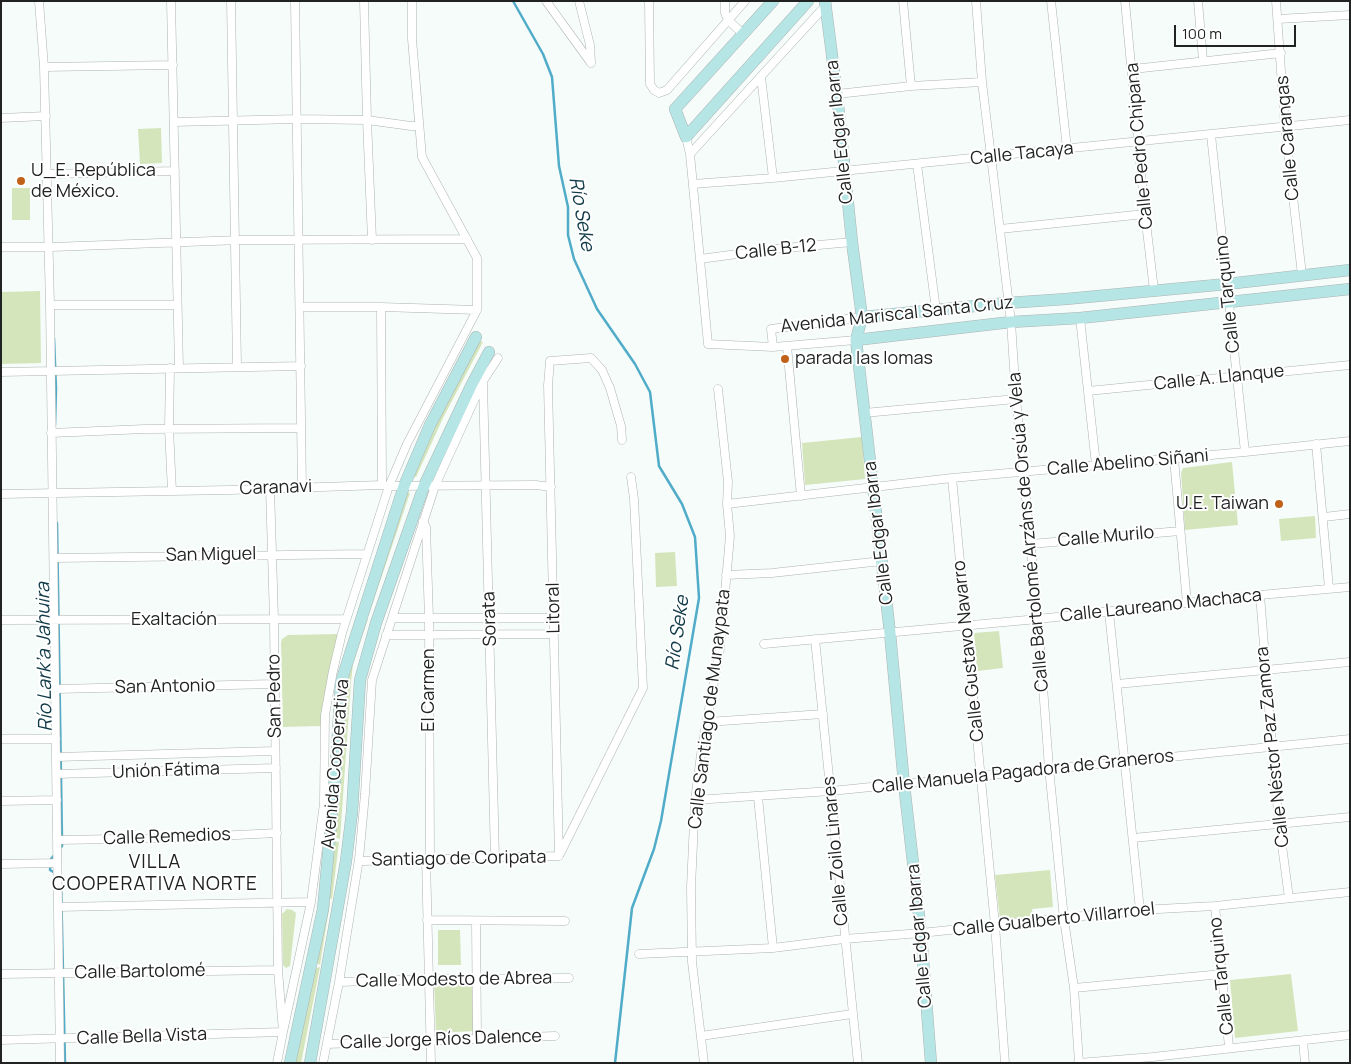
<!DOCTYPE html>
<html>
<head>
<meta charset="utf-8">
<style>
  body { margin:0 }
  #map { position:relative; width:1351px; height:1064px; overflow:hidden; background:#f6fcfa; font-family:Manrope,sans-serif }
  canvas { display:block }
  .frame { position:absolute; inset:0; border:2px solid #202322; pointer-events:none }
  .scale { position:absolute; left:1174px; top:25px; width:122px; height:22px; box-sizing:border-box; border:2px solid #202322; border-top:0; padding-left:6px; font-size:15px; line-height:18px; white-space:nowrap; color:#202322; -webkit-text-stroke:4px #fff; paint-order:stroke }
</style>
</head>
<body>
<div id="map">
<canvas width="1351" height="1064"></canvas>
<div class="frame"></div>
<div class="scale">100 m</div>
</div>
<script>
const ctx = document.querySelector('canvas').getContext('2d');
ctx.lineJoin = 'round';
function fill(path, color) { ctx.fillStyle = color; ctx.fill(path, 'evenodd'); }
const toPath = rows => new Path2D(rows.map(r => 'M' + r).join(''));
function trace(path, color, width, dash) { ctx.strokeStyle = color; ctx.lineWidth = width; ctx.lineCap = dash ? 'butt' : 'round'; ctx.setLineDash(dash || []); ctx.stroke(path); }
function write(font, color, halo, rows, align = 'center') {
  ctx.font = font + ' Manrope,sans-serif'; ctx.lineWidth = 4; ctx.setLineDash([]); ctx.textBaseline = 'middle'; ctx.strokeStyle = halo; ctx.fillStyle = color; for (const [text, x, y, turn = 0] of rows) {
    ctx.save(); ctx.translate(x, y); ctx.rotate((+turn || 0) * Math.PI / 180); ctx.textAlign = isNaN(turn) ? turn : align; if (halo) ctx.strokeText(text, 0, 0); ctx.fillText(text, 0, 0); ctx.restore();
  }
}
fill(toPath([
  [161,128,162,163,140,164,138,129],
  [12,188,30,188,30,220,12,220],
  [40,291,41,363,1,364,1,292],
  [477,340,483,342,444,416,416,477,408,475],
  [862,437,865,479,805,485,802,443],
  [1232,462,1238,525,1185,530,1181,473,1183,468],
  [404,491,410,493,369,614,362,612],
  [1315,516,1316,538,1281,541,1279,519],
  [675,552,677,586,656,587,655,553],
  [361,618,368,619,353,664,351,682,340,839,334,837,342,680],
  [999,631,1003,668,977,671,974,633],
  [339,634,328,680,321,726,283,727,281,643,282,639,288,635],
  [332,841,339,842,332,899,324,898],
  [1050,870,1053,907,1032,909,1033,916,1000,920,995,875],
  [323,903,330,903,320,965,313,959],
  [287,909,292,910,296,913,290,966,286,968,283,965,282,914],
  [438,930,460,930,461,965,438,965],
  [320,967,301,1063,293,1063,313,969],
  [1291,974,1298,1031,1235,1038,1230,980],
  [472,980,475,1031,436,1033,434,982]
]), '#d5e5bb');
trace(toPath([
  [513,1,543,54,552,77,559,166,568,207,568,235,574,259,597,309,635,364,650,392,659,466,682,504,695,537,699,598,661,821,654,849,632,908,615,1063],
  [54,338,56,389,55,425],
  [57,523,62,840,62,846,59,849],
  [55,873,50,870,51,859,56,853],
  [61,882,65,1063]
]), '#50acc8', 2.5);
const street = toPath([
  [39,1,44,67,50,305,60,1063],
  [171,1,179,368],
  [231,1,237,366],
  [295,1,302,487],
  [364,1,367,120,372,240],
  [546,1,591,63],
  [579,1,590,45,591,63],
  [649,1,650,84,654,90,659,93,667,90,745,1],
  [725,1,725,13,728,20,743,34],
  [903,1,911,86],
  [976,1,982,82,1011,322,1016,399,1038,619,1049,768,1064,919,1074,988,1079,1063],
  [1051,1,1067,149],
  [1125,1,1145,214,1154,290],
  [1198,1,1203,60],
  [1276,1,1285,127,1302,275],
  [1278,19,1350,15],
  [44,67,173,65],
  [1133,69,1281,53],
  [761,77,773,178],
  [837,94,911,86,982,82],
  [1,118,46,116],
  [174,122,297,119,367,120,411,126,419,126],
  [1211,135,1245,452],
  [686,137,690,154,708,344,773,347,856,340],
  [690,154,827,4],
  [917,164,936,310],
  [47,174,175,171],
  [693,184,773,178,1350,120],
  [1000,229,1145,214],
  [1,247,52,247,240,240,467,239],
  [700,259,774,249,852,242],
  [50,305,177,305],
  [300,307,381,307,477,310],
  [381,307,382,485],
  [1080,318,1096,465],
  [787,346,801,496],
  [773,347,771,329,862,317],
  [170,368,169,429,172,491],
  [1,372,301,366],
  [483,383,495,858],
  [1088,391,1350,365],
  [864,413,1016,399],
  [51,433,145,429,301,428],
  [1316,444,1329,588],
  [1174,459,1187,603],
  [952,478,995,925,1005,1063],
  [270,488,274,619,278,970,283,1032,277,1063],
  [1,494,230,490,382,485,389,486,536,485,551,487],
  [727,504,952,478,1245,452,1350,441],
  [1324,517,1350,514],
  [423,521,426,527,429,619,430,859],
  [1031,544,1180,531],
  [54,558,367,554],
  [726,575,772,573,882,561],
  [1260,595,1272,747,1279,823,1289,898],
  [1109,612,1140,910],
  [393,618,554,618],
  [1,620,346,619],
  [386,635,554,634],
  [815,639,858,1063],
  [764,644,1038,619,1260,595,1350,587],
  [1117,684,1350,662],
  [56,689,274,684],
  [708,722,823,714],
  [1,739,56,739],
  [56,757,275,751],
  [56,774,276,768],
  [758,797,773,948],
  [695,800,831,791,1350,739],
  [1,801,57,800],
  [1133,838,1350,817],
  [57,840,176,838,277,833],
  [560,854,643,688,634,499,631,477],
  [559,856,548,385,550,361,591,358,602,370,610,388,621,426,622,440],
  [359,859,363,861,559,856],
  [426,859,431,1063],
  [1,864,57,863],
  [1215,906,1229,1047],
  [58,907,311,902],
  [427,920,565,921],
  [476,921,477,1039],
  [639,954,773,948,844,939,921,933,1140,910,1215,906,1350,892],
  [1,974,278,970],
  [339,982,429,979,569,978],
  [1074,988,1222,974],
  [701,1036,852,1014],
  [1,1040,283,1032,311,902,324,803,325,715,333,671,342,633,389,486,407,444,477,310,477,258,422,157,412,39,412,1],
  [1303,1041,1305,1063],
  [327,1044,555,1036],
  [323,1063,339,982,359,859,365,794,372,680,435,486,483,381,498,358],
  [704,1063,692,962,691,887,695,800,702,747,720,649,730,536,727,504,728,482,718,389],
  [1078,1063,1153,1057,1350,1035]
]);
const secondary = toPath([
  [773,1,675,109,686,137,808,1],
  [825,1,837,94,852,242,862,317,856,340,890,633,904,784,921,933,931,1063],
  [862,317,1007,303,1066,299,1227,284,1350,270],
  [856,340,1011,322,1080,318,1350,289],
  [290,1063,323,909,335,781,341,682,404,486,430,425,476,337],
  [310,1063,346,861,352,812,360,680,376,623,424,486,471,386,489,352]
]);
trace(street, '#adb3b1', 9);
trace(secondary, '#adb3b1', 12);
trace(street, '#fff', 8);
trace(secondary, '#b6e5e6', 11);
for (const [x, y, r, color] of [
  [21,181,5,"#c0611a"],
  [785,359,5,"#c0611a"],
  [1279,504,5,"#c0611a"]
]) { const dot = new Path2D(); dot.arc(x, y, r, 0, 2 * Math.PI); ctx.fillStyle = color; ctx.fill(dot); trace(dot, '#fff', 2); }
write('18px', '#202322', '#fff', [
  ["Calle Edgar Ibarra",840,132,-96],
  ["Calle Carangas",1288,138,-95],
  ["Calle Pedro Chipana",1140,146,-95],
  ["Calle Tacaya",1022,154,-6],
  ["Calle B-12",776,250,-6],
  ["Calle Tarquino",1228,294,-96],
  ["Avenida Mariscal Santa Cruz",897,315,-6],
  ["Calle A. Llanque",1219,378,-6],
  ["Calle Abelino Siñani",1128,463,-5],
  ["Caranavi",276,488,-2],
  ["Calle Bartolomé Arzáns de Orsúa y Vela",1029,532,-95],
  ["Calle Edgar Ibarra",879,533,-97],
  ["Calle Murilo",1106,537,-5],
  ["San Miguel",211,555,-1],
  ["Calle Laureano Machaca",1161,606,-6],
  ["Litoral",554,608,-91],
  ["Sorata",490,619,-92],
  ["Exaltación",174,620],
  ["Calle Gustavo Navarro",969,651,-96],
  ["San Antonio",165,687,-1],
  ["El Carmen",429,690,-90],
  ["San Pedro",275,696,-91],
  ["Calle Santiago de Munaypata",710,709,-83],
  ["Calle Néstor Paz Zamora",1273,747,-96],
  ["Avenida Cooperativa",336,764,-85],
  ["Unión Fátima",166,771,-2],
  ["Calle Manuela Pagadora de Graneros",1023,772,-6],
  ["Calle Remedios",167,837,-2],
  ["Calle Zoilo Linares",836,851,-95],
  ["Santiago de Coripata",459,859,-1],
  ["Calle Gualberto Villarroel",1054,920,-6],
  ["Calle Edgar Ibarra",920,936,-95],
  ["Calle Bartolomé",140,972,-1],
  ["Calle Tarquino",1222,976,-96],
  ["Calle Modesto de Abrea",454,980,-1],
  ["Calle Bella Vista",142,1037,-2],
  ["Calle Jorge Ríos Dalence",441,1040,-2]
]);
write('18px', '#202322', '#fff', [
  ["U_E. República",31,171],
  ["de México.",31,192],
  ["parada las lomas",795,359],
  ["U.E. Taiwan",1269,504,"right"]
], 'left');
write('italic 19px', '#113b48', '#fff', [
  ["Río Seke",581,214,80],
  ["Río Seke",678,633,-82],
  ["Río Lark’a Jahuira",45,657,-91]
]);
ctx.letterSpacing = '1px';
write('19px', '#202322', '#fff', [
  ["VILLA",155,863],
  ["COOPERATIVA NORTE",155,885]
]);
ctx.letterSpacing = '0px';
</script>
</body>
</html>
